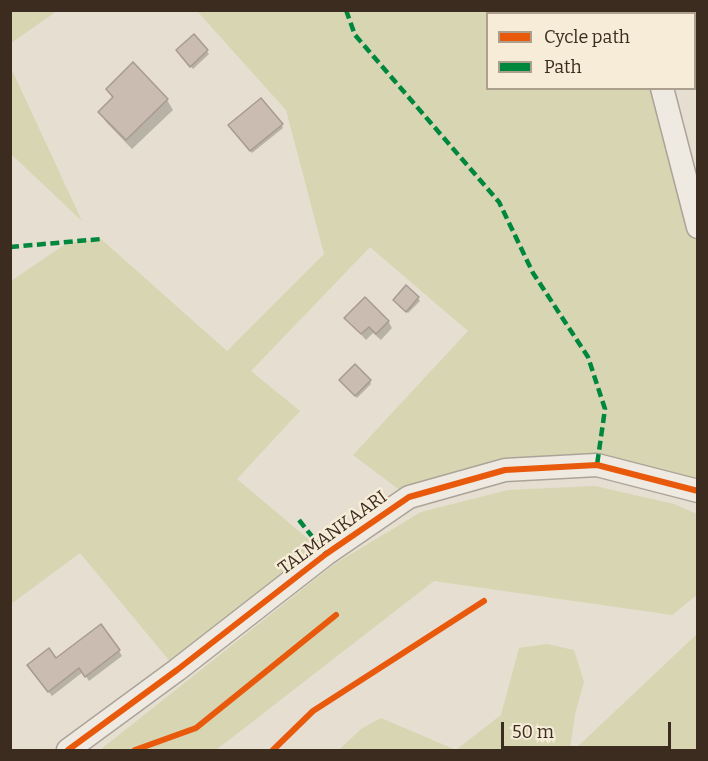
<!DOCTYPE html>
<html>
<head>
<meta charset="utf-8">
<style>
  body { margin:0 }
  #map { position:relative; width:708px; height:761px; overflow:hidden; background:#e6ded0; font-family:Bitter,serif }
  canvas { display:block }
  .frame { position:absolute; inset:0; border:12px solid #3c2c20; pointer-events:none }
  .legend { position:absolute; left:486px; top:12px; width:210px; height:78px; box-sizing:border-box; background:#f6ecd7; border:2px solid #ac9f8e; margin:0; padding:8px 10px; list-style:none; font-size:18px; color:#3c2c20 }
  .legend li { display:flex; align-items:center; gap:12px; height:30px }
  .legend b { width:30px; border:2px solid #ac9f8e }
  .scale { position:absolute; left:501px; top:722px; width:170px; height:27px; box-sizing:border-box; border:3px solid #3c2c20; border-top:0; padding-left:8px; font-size:18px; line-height:21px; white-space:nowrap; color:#3c2c20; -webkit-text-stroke:4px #f6ecd7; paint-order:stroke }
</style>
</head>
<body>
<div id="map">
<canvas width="708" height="761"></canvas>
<div class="frame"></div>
<ul class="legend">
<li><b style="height:8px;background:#e8590c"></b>Cycle path</li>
<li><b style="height:8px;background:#00873e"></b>Path</li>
</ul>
<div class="scale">50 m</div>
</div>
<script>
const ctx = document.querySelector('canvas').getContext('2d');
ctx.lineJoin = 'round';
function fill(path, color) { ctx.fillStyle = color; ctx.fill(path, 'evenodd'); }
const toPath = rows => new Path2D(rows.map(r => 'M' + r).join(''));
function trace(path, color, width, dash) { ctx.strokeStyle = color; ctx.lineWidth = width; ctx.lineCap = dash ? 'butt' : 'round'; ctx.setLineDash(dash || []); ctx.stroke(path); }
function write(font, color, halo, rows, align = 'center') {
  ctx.font = font + ' Bitter,serif'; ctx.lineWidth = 5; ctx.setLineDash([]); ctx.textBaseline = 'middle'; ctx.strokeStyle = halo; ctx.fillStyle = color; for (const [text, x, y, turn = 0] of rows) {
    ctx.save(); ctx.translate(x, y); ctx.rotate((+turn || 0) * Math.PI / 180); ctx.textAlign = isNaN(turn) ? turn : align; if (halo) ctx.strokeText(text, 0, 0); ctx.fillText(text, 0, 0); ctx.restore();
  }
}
fill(toPath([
  [11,10,57,10,57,11,11,43],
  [197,11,643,11,644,13,488,14,488,88,662,89,697,227,697,491,597,465,409,497,353,455,468,331,370,247,251,371,300,411,237,479,326,554,177,670,80,553,11,604,11,281,67,243,101,239,227,351,324,254,286,110],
  [10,68,11,68,82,221,11,154],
  [595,486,674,504,697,514,697,595,672,615,434,581,216,750,100,750,333,565,421,512,508,490],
  [697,634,697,750,574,750],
  [547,644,574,650,584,682,575,714,570,750,339,750,361,729,381,718,456,750,501,715,519,648]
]), '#d7d5b2');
fill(toPath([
  [194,36,209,54,193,69,179,54],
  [107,89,167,100,173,110,132,149,106,122,100,112,113,99],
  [282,125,283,128,252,153,232,128],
  [418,298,420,301,408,313,397,303],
  [346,318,388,321,392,328,381,340,373,333,366,340],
  [341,381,370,381,371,384,357,398],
  [119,651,122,656,89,681,83,672,52,696,32,671,56,660]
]), '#0003');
const building = toPath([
  [194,34,208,50,190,67,176,50,194,34],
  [133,62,168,99,126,140,98,112,113,97,106,89,133,62],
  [261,98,283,124,250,151,228,125,261,98],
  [406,285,419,297,406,312,393,300,406,285],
  [365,297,389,321,376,334,369,327,361,334,344,318,365,297],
  [355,364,371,380,355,396,339,380,355,364],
  [101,624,120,650,85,677,79,668,48,692,27,665,49,648,56,658,101,624]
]);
fill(building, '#cabcb1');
trace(building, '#a79a8f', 1.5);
const minor = toPath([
  [643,10,644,14],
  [662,88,698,227],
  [68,750,177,670,326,554,409,497,505,470,597,465,698,491]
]);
trace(minor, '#aca398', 25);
trace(minor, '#eeeae2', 22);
trace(toPath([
  [346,10,355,35,499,202,533,273,588,357,605,409,597,465],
  [10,247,101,239],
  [299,520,326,554]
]), '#00873e', 4.5, [9, 4.5]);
trace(toPath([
  [68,750,177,670,326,554,409,497,505,470,597,465,698,491],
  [135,750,196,728,336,615],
  [273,750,313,711,484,601]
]), '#e8590c', 6);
write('18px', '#3c2c20', '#f6ecd7', [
  ["TALMANKAARI",333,533,-36]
]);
</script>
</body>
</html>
